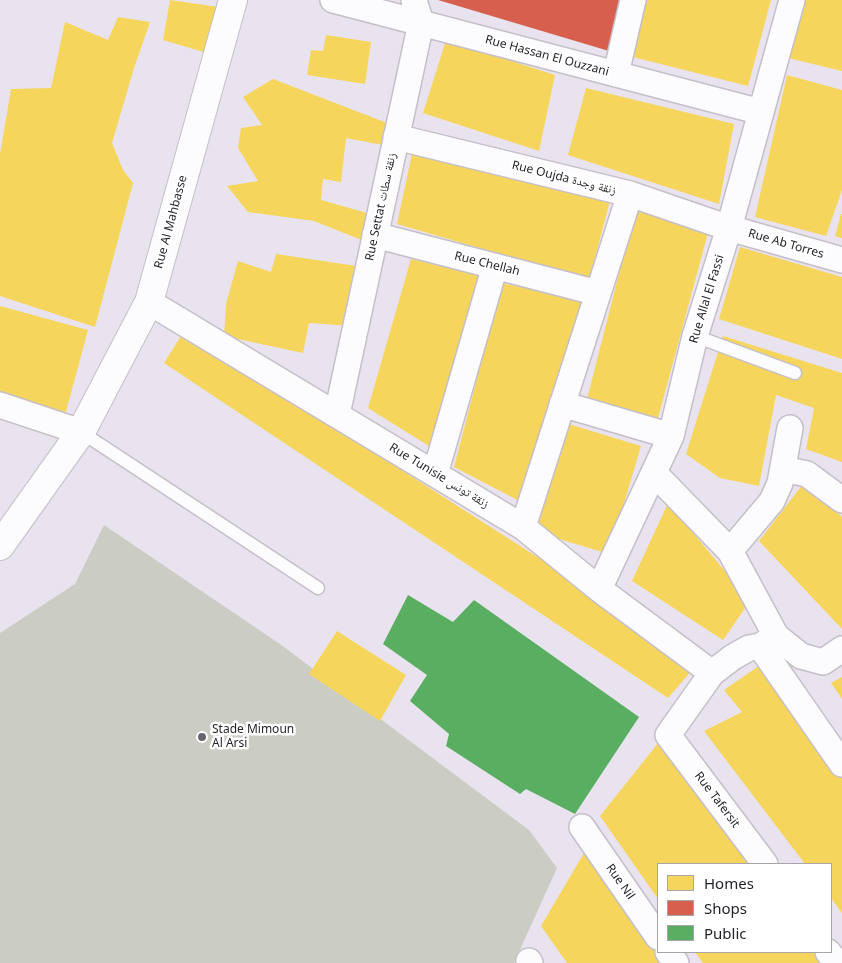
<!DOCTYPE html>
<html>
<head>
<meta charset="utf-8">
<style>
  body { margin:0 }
  #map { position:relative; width:842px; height:963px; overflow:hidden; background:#e9e3ef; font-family:"Noto Sans",sans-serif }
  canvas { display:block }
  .legend { position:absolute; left:657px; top:863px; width:175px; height:90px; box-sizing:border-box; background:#fff; border:1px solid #a7a5a9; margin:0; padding:6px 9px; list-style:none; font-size:15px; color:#231e27 }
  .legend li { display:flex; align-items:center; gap:10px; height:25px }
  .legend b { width:25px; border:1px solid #a7a5a9 }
</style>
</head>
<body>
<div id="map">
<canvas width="842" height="963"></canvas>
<ul class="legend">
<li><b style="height:14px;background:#f6d55c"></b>Homes</li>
<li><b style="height:14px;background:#d6604d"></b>Shops</li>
<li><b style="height:14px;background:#5aae61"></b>Public</li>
</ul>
</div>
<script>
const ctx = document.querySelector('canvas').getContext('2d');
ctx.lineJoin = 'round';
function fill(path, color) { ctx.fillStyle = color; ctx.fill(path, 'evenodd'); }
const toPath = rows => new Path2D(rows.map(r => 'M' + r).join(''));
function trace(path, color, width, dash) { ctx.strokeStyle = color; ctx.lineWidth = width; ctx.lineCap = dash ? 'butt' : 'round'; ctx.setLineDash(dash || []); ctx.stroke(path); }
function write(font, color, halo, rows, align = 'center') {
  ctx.font = font + ' "Noto Sans","Noto Naskh Arabic",sans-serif'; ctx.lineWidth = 5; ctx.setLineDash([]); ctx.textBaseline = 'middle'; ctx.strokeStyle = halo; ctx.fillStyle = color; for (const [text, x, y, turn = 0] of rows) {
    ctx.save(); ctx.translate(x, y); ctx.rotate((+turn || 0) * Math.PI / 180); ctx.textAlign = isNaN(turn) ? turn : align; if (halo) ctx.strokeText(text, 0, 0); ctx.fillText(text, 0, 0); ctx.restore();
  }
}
fill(toPath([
  [104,525,280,644,529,830,557,868,514,963,0,963,0,633,75,584]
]), '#cbcdc4');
fill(toPath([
  [170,0,219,7,207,53,163,40],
  [647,0,771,0,748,86,633,57],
  [793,0,842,0,842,71,780,56],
  [118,17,150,22,134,68,112,143,123,170,133,183,95,327,0,296,0,154,11,89,51,88,65,22,108,40],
  [326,35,371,42,365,84,307,75,311,50,323,51],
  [446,40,555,75,539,151,423,113],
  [787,75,842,90,842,190,826,236,755,217],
  [273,79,387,123,383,145,346,138,341,182,323,179,321,200,367,213,364,241,314,221,248,212,227,186,258,181,238,148,241,128,262,125,243,97],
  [586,88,734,124,719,204,568,155],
  [412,154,611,197,589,280,397,224],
  [635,211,709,229,658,418,587,399],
  [841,214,842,214,842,238,835,236],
  [740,247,842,277,842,359,719,319],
  [276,254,363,267,352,326,309,323,303,353,224,336,226,304,238,261,271,272],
  [411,259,482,276,437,451,368,408],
  [502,283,583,301,525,504,454,467],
  [0,306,88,330,64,419,0,398],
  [184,331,700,661,668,698,164,363],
  [723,336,842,373,842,462,806,449,814,408,776,395,759,486,720,478,686,454],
  [562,422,641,446,609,554,529,530],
  [806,480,842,517,842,629,759,541],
  [668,503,750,601,723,640,632,581],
  [337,631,406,675,380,721,309,674],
  [766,661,842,760,842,913,831,898,831,864,805,864,704,731,742,712,724,690],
  [842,677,842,699,831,683],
  [659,742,750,864,658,864,658,899,600,816],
  [584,853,658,951,667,963,567,963,541,926],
  [695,952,824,952,833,963,703,963]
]), '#f6d55c');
fill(toPath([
  [438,0,623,0,609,51]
]), '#d6604d');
fill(toPath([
  [408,595,453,622,474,600,639,717,575,814,526,789,520,794,446,746,449,734,410,701,427,675,383,644]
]), '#5aae61');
const service = toPath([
  [695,336,795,373],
  [81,432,318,588]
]);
const minor = toPath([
  [333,0,761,112],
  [616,74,633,0],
  [396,137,630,194,729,228,842,260],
  [375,235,598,293],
  [149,302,523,527,599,589,712,673],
  [562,404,671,436],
  [0,405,81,432],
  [337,414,421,23,414,0],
  [783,469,807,474,842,500],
  [435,474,495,266],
  [655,474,730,551,776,636],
  [523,527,630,194],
  [730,551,772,501,780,483,790,428],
  [599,589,671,436,695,336,729,228,792,0],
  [760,646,842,764],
  [582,827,658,937],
  [765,864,668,735,712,673,733,657,749,648,760,646,776,636,801,656,823,662,842,649],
  [668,952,676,963],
  [828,952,837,963],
  [529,961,530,963]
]);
const tertiary = toPath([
  [0,546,81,432,149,302,233,0]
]);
trace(service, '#c4bfc9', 15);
trace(minor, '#c4bfc9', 28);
trace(tertiary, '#c4bfc9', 30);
trace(service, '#fcfbfd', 12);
trace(minor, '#fcfbfd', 25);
trace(tertiary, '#fcfbfd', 28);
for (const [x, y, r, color] of [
  [202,737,5,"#68636d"]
]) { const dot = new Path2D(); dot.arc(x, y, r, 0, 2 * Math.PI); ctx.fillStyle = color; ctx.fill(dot); trace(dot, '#fff', 2); }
write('12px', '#231e27', '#fff', [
  ["Rue Hassan El Ouzzani",547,56,15],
  ["Rue Oujda زنقة وجدة",564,178,14],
  ["Rue Settat زنقة سطات",381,207,-78],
  ["Rue Al Mahbasse",171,222,-75],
  ["Rue Ab Torres",786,244,16],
  ["Rue Chellah",487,264,14],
  ["Rue Allal El Fassi",707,299,-73],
  ["Rue Tunisie زنقة تونس",439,476,31],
  ["Rue Tafersit",717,800,53],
  ["Rue Nil",620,882,55]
]);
write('12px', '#231e27', '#fff', [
  ["Stade Mimoun",212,730],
  ["Al Arsi",212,744]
], 'left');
</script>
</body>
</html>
